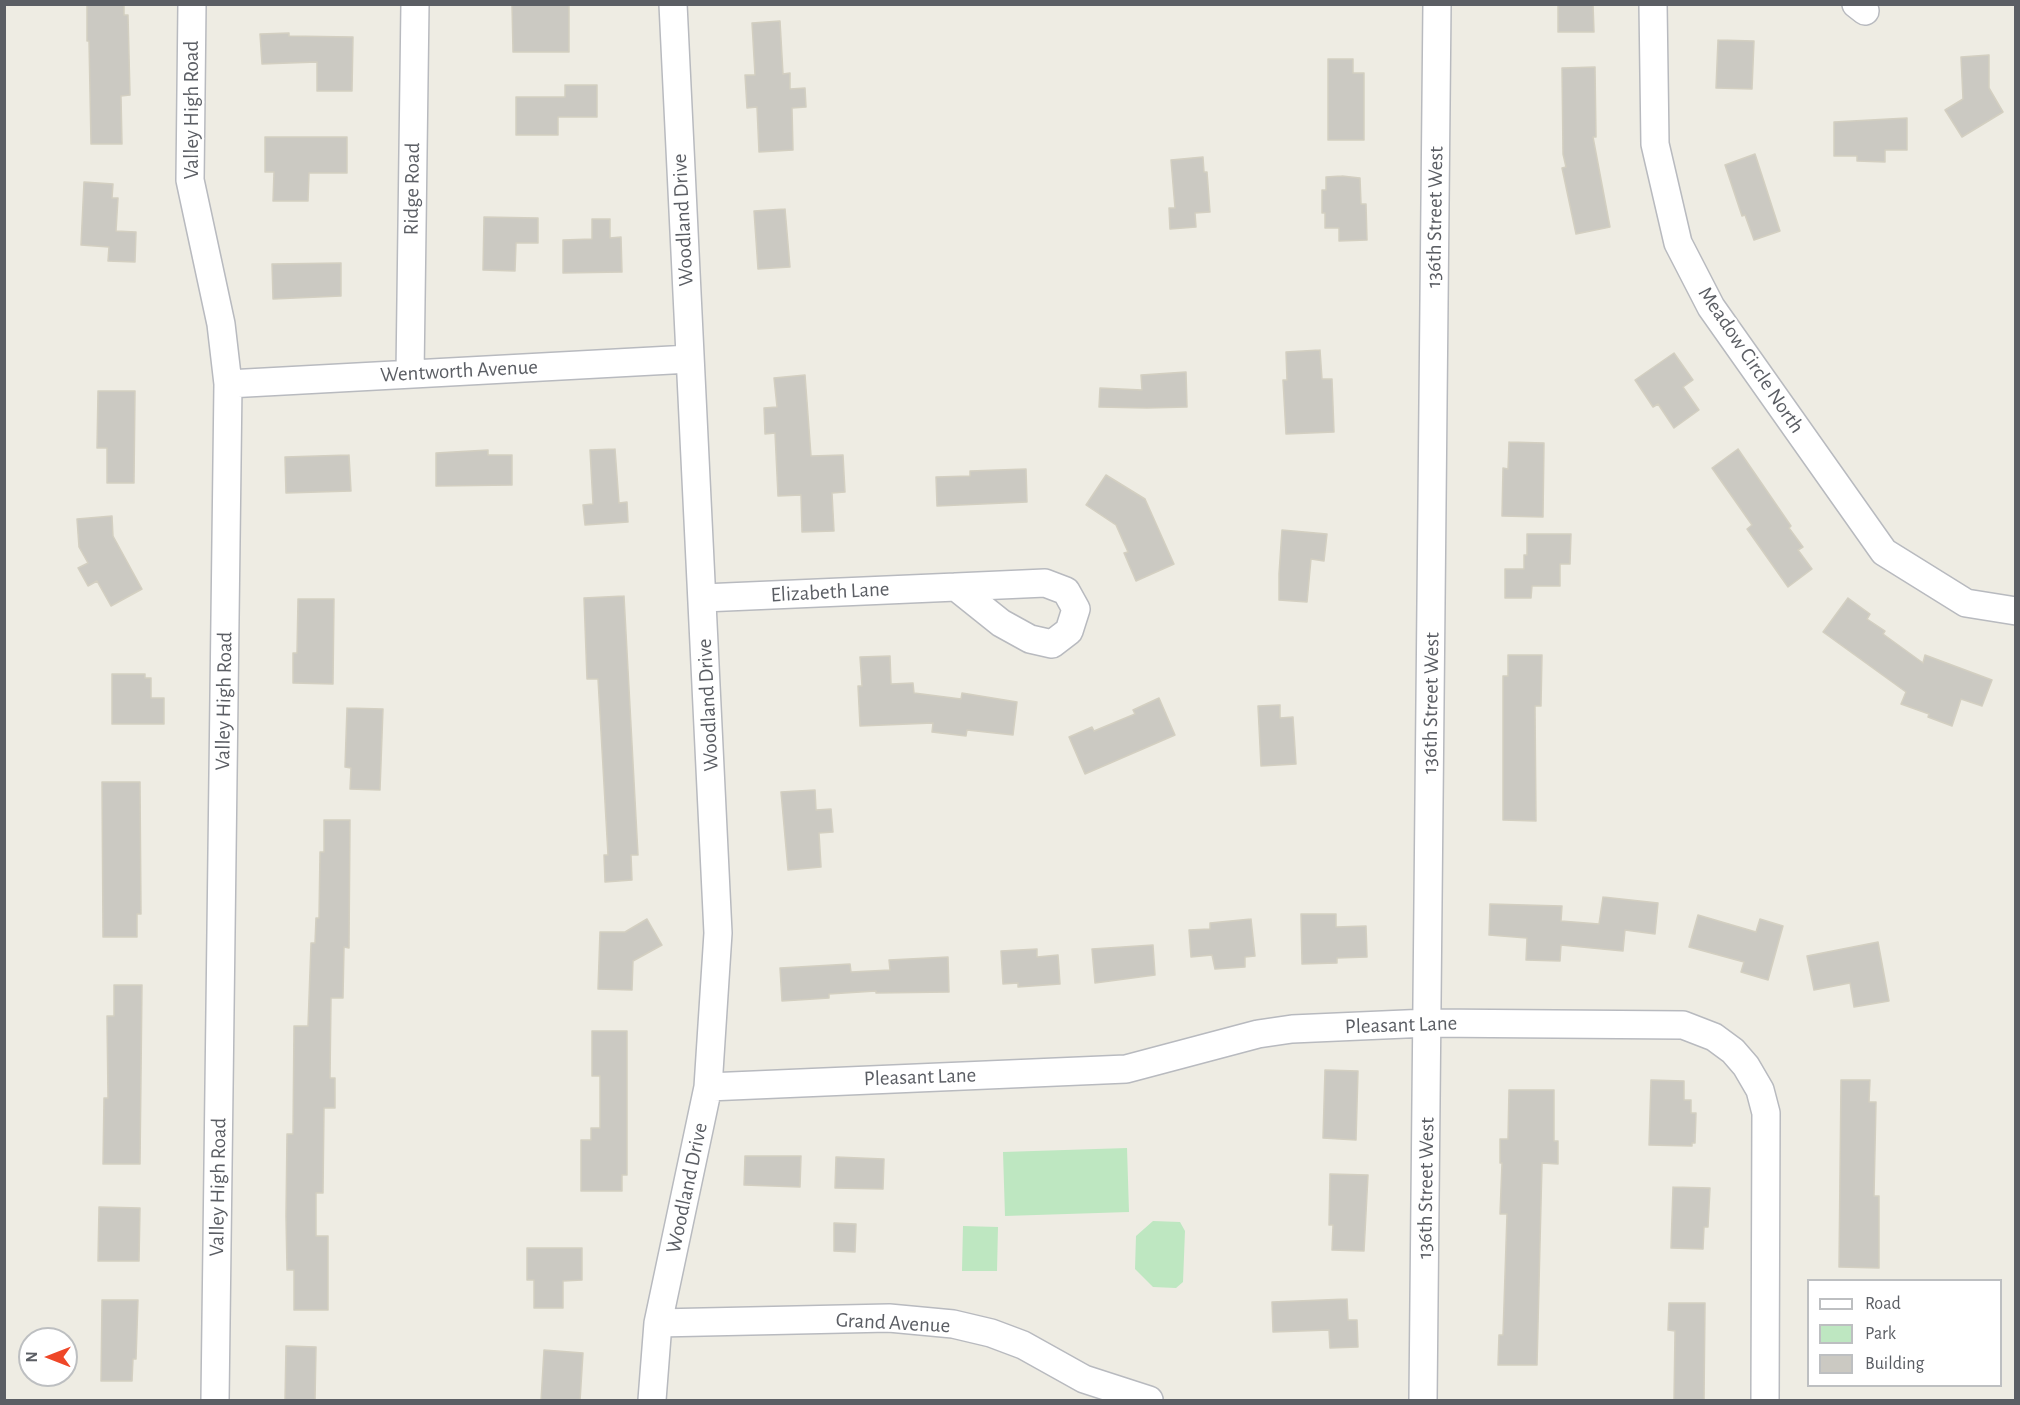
<!DOCTYPE html>
<html>
<head>
<meta charset="utf-8">
<style>
  body { margin:0 }
  #map { position:relative; width:2020px; height:1405px; overflow:hidden; background:#eeece3; font-family:"Alegreya Sans",sans-serif }
  canvas { display:block }
  .frame { position:absolute; inset:0; border:6px solid #5b5e64; pointer-events:none }
  .legend { position:absolute; left:1807px; top:1279px; width:195px; height:108px; box-sizing:border-box; background:#fff; border:2px solid #bdbfc1; margin:0; padding:8px 10px; list-style:none; font-size:18px; color:#5b5e64 }
  .legend li { display:flex; align-items:center; gap:12px; height:30px }
  .legend b { width:30px; border:2px solid #bdbfc1 }
  .north { position:absolute; left:18px; top:1327px; width:60px; height:60px; box-sizing:border-box; background:#fff; border:2px solid #bdbfc1; border-radius:50%; rotate:270deg; font-size:16px; font-weight:700; line-height:24px; text-align:center; color:#5b5e64 }
  .north::after { content:''; display:block; margin:auto; width:21px; height:27px; background:#ef4728; clip-path:polygon(50% 0,100% 100%,50% 72%,0 100%) }
</style>
</head>
<body>
<div id="map">
<canvas width="2020" height="1405"></canvas>
<div class="frame"></div>
<ul class="legend">
<li><b style="height:8px;background:#fff"></b>Road</li>
<li><b style="height:16px;background:#bee7c1"></b>Park</li>
<li><b style="height:16px;background:#cbc9c2"></b>Building</li>
</ul>
<div class="north">N</div>
</div>
<script>
const ctx = document.querySelector('canvas').getContext('2d');
ctx.lineJoin = 'round';
function fill(path, color) { ctx.fillStyle = color; ctx.fill(path, 'evenodd'); }
const toPath = rows => new Path2D(rows.map(r => 'M' + r).join(''));
function trace(path, color, width, dash) { ctx.strokeStyle = color; ctx.lineWidth = width; ctx.lineCap = dash ? 'butt' : 'round'; ctx.setLineDash(dash || []); ctx.stroke(path); }
function write(font, color, halo, rows, align = 'center') {
  ctx.font = font + ' "Alegreya Sans",sans-serif'; ctx.lineWidth = 4.5; ctx.setLineDash([]); ctx.textBaseline = 'middle'; ctx.strokeStyle = halo; ctx.fillStyle = color; for (const [text, x, y, turn = 0] of rows) {
    ctx.save(); ctx.translate(x, y); ctx.rotate((+turn || 0) * Math.PI / 180); ctx.textAlign = isNaN(turn) ? turn : align; if (halo) ctx.strokeText(text, 0, 0); ctx.fillText(text, 0, 0); ctx.restore();
  }
}
fill(toPath([
  [1127,1148,1129,1212,1005,1216,1003,1152],
  [1153,1221,1180,1222,1185,1231,1183,1282,1176,1288,1153,1287,1135,1269,1136,1236],
  [963,1226,998,1227,997,1271,962,1271]
]), '#bee7c1');
const building = toPath([
  [87,4,124,4,124,15,128,15,130,95,121,96,122,144,91,144,89,41,87,41,87,4],
  [569,4,569,52,513,52,512,5,569,4],
  [1558,4,1593,4,1594,32,1558,32,1558,4],
  [780,21,783,74,790,73,790,89,805,88,806,107,792,108,793,150,759,152,757,107,747,108,745,75,755,75,752,23,780,21],
  [289,33,289,36,353,37,352,91,317,91,317,62,262,64,260,34,289,33],
  [1718,40,1754,41,1752,89,1716,88,1718,40],
  [1989,55,1989,88,2003,112,1962,137,1945,110,1963,99,1961,57,1989,55],
  [1328,59,1353,59,1353,73,1364,73,1364,140,1328,140,1328,59],
  [1595,67,1596,137,1593,137,1610,227,1576,234,1562,168,1566,167,1563,154,1562,68,1595,67],
  [565,85,597,85,597,117,558,117,558,135,516,135,516,97,565,97,565,85],
  [1907,118,1907,150,1885,150,1885,162,1857,161,1857,156,1834,156,1834,122,1907,118],
  [265,137,347,137,347,173,309,173,308,201,273,201,274,172,265,172,265,137],
  [1755,154,1780,231,1754,240,1745,215,1742,216,1725,165,1755,154],
  [1203,157,1204,172,1207,172,1210,212,1195,213,1196,227,1170,229,1169,208,1175,208,1171,160,1203,157],
  [1342,176,1360,178,1361,204,1366,204,1367,240,1339,241,1339,228,1325,228,1325,213,1322,213,1322,190,1326,190,1326,177,1342,176],
  [84,182,113,184,112,198,118,198,116,231,136,232,135,262,108,261,109,247,81,245,84,182],
  [785,209,790,267,758,269,754,211,785,209],
  [484,217,538,218,538,243,516,243,515,271,483,270,484,217],
  [592,219,610,219,610,238,621,237,622,272,563,273,563,240,592,239,592,219],
  [341,263,341,296,273,299,272,264,341,263],
  [1320,350,1322,379,1332,379,1334,432,1286,434,1283,380,1287,380,1286,352,1320,350],
  [1674,353,1693,380,1683,387,1699,410,1674,428,1658,404,1653,407,1635,380,1674,353],
  [1186,372,1187,407,1147,408,1099,407,1100,388,1142,390,1141,375,1186,372],
  [805,375,811,456,843,455,845,492,832,493,834,531,802,532,801,495,778,496,775,433,765,434,764,408,777,407,774,378,805,375],
  [98,391,135,391,134,483,107,483,107,448,97,448,98,391],
  [1509,442,1544,443,1543,517,1502,516,1503,468,1508,469,1509,442],
  [615,449,619,503,627,502,628,522,585,525,583,505,593,504,590,450,615,449],
  [1738,449,1791,526,1789,528,1803,547,1798,550,1812,569,1788,587,1747,529,1752,525,1712,468,1738,449],
  [488,450,488,455,512,455,512,485,436,486,436,453,488,450],
  [349,455,351,491,286,493,285,457,349,455],
  [1026,469,1027,502,937,506,936,477,970,476,970,471,1026,469],
  [1106,475,1145,499,1174,564,1136,581,1124,553,1128,552,1116,525,1086,505,1106,475],
  [112,516,113,536,142,589,111,606,97,581,88,586,78,568,88,563,79,547,77,519,112,516],
  [1282,530,1327,534,1324,561,1311,559,1307,602,1279,600,1279,574,1282,530],
  [1527,534,1571,534,1570,564,1560,564,1560,586,1532,586,1531,598,1505,598,1505,569,1524,569,1524,555,1527,555,1527,534],
  [624,596,638,855,631,855,632,880,605,882,604,855,608,855,598,679,587,679,584,598,624,596],
  [1848,598,1870,614,1867,619,1885,631,1883,634,1923,663,1925,655,1992,680,1982,706,1961,699,1952,726,1928,717,1929,714,1901,704,1906,692,1823,632,1848,598],
  [298,599,334,599,333,684,293,683,293,653,297,653,298,599],
  [1508,655,1542,655,1541,706,1535,706,1536,821,1503,820,1503,676,1508,676,1508,655],
  [890,656,891,684,913,683,914,693,961,699,962,693,1017,702,1013,735,967,730,966,736,932,732,933,723,860,726,858,686,862,686,860,657,890,656],
  [112,674,145,674,145,678,151,678,151,698,164,698,164,724,112,724,112,674],
  [1159,698,1175,735,1085,774,1069,737,1092,727,1094,731,1135,714,1133,710,1159,698],
  [1280,705,1280,718,1293,717,1296,764,1261,766,1258,706,1280,705],
  [347,708,383,709,380,790,350,789,351,768,345,767,347,708],
  [102,782,140,782,141,914,137,914,137,937,103,937,102,782],
  [815,790,816,810,831,809,833,832,819,833,821,867,788,870,781,792,815,790],
  [324,820,350,820,349,948,344,947,343,998,331,998,330,1078,335,1078,335,1108,324,1108,323,1193,316,1193,316,1236,328,1236,328,1310,294,1310,294,1270,287,1270,286,1216,287,1134,293,1134,294,1026,308,1026,311,943,315,943,316,918,319,918,320,852,324,852,324,820],
  [1603,897,1658,903,1655,934,1625,930,1623,951,1561,945,1560,961,1526,960,1527,938,1489,935,1490,904,1562,906,1561,921,1599,924,1603,897],
  [1301,914,1336,914,1336,927,1366,926,1367,957,1337,958,1337,963,1302,964,1301,914],
  [1698,915,1756,932,1760,919,1783,926,1768,980,1741,972,1744,962,1689,947,1698,915],
  [647,919,662,945,633,961,632,990,598,989,600,932,625,932,647,919],
  [1251,919,1255,956,1245,957,1245,967,1215,969,1212,955,1191,957,1189,930,1210,929,1210,923,1251,919],
  [1878,942,1889,1001,1854,1007,1850,983,1814,990,1807,956,1878,942],
  [1153,945,1155,975,1095,983,1092,949,1153,945],
  [1037,949,1037,957,1058,955,1060,984,1018,987,1018,983,1003,984,1001,951,1037,949],
  [948,957,949,992,876,993,876,991,829,994,829,998,782,1001,780,968,850,964,851,972,890,970,889,960,948,957],
  [114,985,142,985,140,1164,103,1164,104,1098,108,1098,107,1016,114,1016,114,985],
  [592,1031,627,1031,627,1175,622,1175,622,1191,581,1191,581,1140,591,1140,591,1128,600,1128,600,1076,592,1076,592,1031],
  [1325,1070,1358,1071,1356,1140,1323,1138,1325,1070],
  [1651,1080,1684,1081,1684,1100,1691,1100,1691,1113,1696,1113,1695,1143,1692,1143,1692,1146,1649,1145,1651,1080],
  [1841,1080,1870,1080,1869,1102,1876,1102,1874,1196,1879,1196,1879,1268,1839,1267,1841,1080],
  [1509,1090,1554,1090,1554,1141,1558,1141,1558,1164,1542,1163,1537,1365,1498,1365,1499,1335,1503,1335,1507,1214,1500,1214,1502,1163,1500,1163,1500,1139,1508,1139,1509,1090],
  [745,1156,801,1156,800,1187,744,1185,745,1156],
  [836,1157,884,1159,883,1189,835,1188,836,1157],
  [1330,1174,1368,1175,1364,1251,1332,1250,1333,1225,1329,1225,1330,1174],
  [1673,1187,1710,1188,1708,1227,1704,1227,1703,1249,1671,1248,1673,1187],
  [99,1207,140,1208,139,1261,98,1261,99,1207],
  [834,1223,856,1224,855,1252,834,1251,834,1223],
  [527,1248,582,1248,582,1280,563,1281,563,1308,534,1308,534,1280,527,1280,527,1248],
  [1347,1299,1348,1320,1357,1320,1358,1347,1330,1348,1329,1330,1273,1332,1272,1302,1347,1299],
  [102,1300,138,1300,136,1359,133,1359,132,1381,101,1381,102,1300],
  [1669,1303,1705,1303,1704,1401,1674,1401,1675,1331,1668,1330,1669,1303],
  [286,1346,316,1347,315,1401,285,1401,286,1346],
  [544,1350,583,1353,580,1401,541,1401,544,1350]
]);
fill(building, '#cbc9c2');
trace(building, '#d3cfc1', 1.5);
const minor = toPath([
  [192,4,190,180,221,324,228,384,215,1400],
  [1653,4,1655,144,1678,243,1711,307,1884,552,1966,603,2016,611],
  [1856,4,1865,11],
  [410,374,415,4],
  [228,384,690,359],
  [703,598,956,587,1045,583,1066,591,1076,609,1069,631,1052,644,1030,639,1001,623,956,587],
  [708,1087,1126,1069,1258,1034,1292,1029,1428,1023,1683,1025,1714,1037,1733,1051,1746,1066,1760,1090,1766,1113,1765,1400],
  [658,1323,889,1318,953,1324,991,1333,1023,1345,1084,1379,1149,1400],
  [652,1400,658,1323,708,1087,718,933,673,4],
  [1423,1400,1437,4]
]);
trace(minor, '#b8babf', 30);
trace(minor, '#fff', 27);
write('21px', '#5b5e64', '#fff', [
  ["Valley High Road",192,110,-90],
  ["Ridge Road",412,189,-89],
  ["136th Street West",1435,217,-89],
  ["Woodland Drive",683,220,-93],
  ["Meadow Circle North",1751,360,56],
  ["Wentworth Avenue",459,371,-3],
  ["Elizabeth Lane",830,592,-3],
  ["Valley High Road",224,701,-89],
  ["136th Street West",1431,703,-89],
  ["Woodland Drive",708,705,-93],
  ["Pleasant Lane",1401,1025,-2],
  ["Pleasant Lane",920,1077,-2],
  ["Valley High Road",218,1187,-89],
  ["Woodland Drive",687,1188,-78],
  ["136th Street West",1426,1188,-89],
  ["Grand Avenue",893,1323,3]
]);
</script>
</body>
</html>
